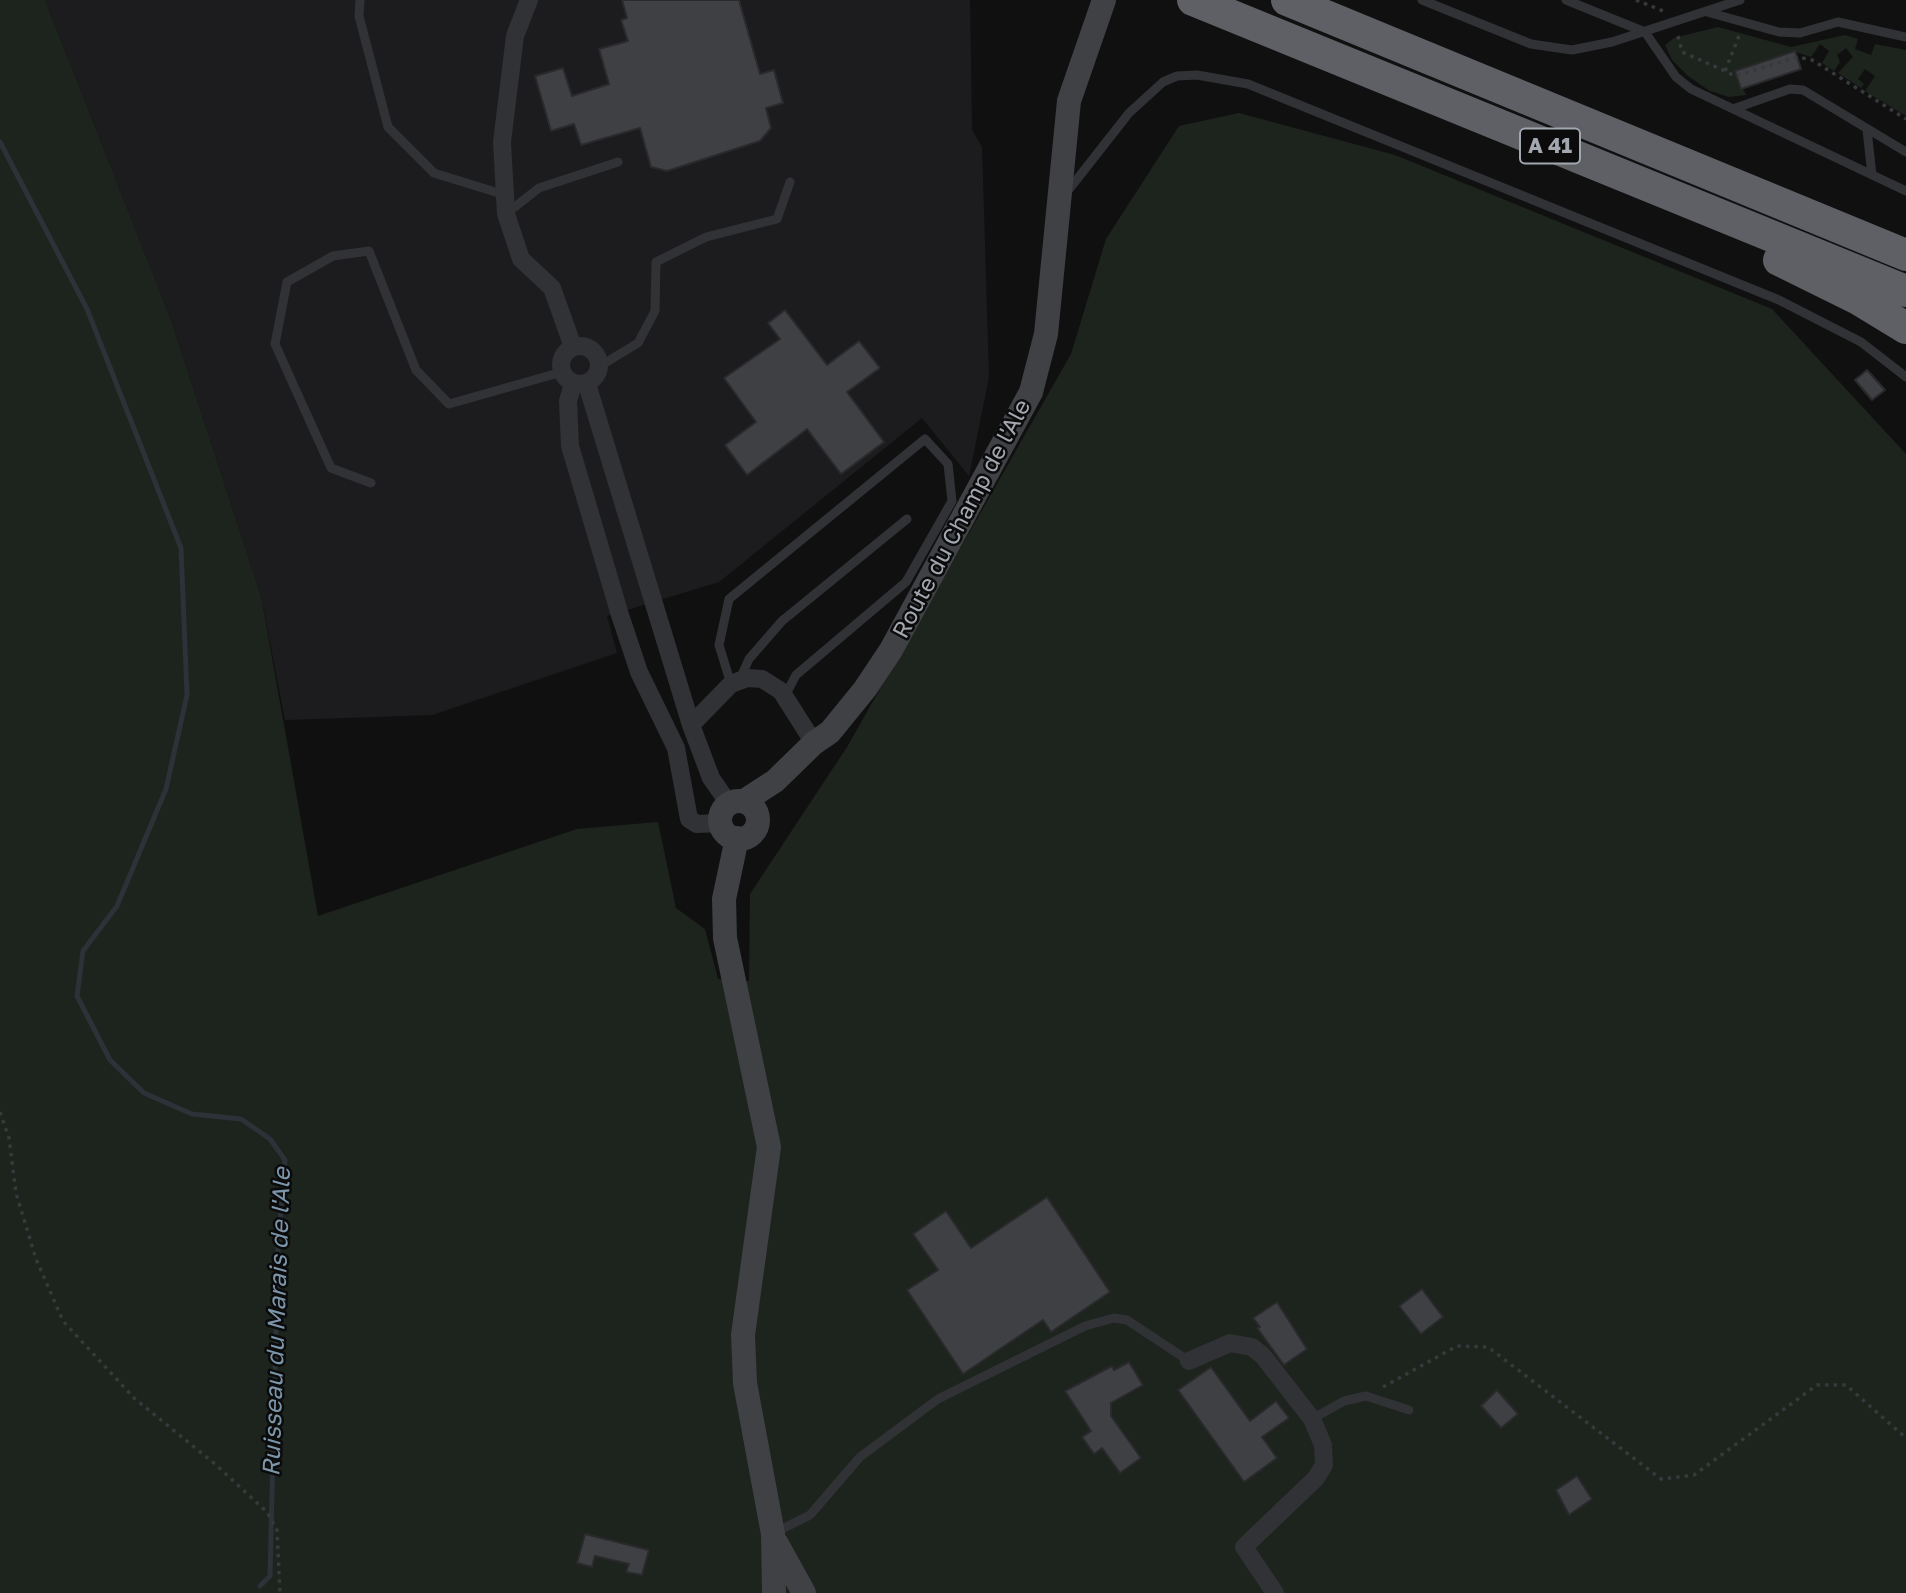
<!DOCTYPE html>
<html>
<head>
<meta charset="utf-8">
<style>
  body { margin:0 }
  canvas { display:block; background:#101011 }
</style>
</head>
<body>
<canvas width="1906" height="1593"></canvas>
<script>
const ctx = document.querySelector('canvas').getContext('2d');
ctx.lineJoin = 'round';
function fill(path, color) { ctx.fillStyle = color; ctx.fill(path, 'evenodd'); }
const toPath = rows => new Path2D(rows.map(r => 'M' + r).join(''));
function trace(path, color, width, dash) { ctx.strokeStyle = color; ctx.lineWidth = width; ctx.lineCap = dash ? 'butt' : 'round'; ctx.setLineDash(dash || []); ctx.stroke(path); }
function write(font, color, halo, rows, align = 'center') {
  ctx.font = font + ' "Golos Text",sans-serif'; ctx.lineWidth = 5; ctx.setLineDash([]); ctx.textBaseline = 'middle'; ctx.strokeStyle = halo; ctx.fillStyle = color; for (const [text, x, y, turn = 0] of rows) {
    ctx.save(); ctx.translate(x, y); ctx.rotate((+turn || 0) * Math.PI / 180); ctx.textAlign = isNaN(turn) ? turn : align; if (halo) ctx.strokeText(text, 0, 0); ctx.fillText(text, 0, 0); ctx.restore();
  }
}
fill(toPath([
  [45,0,970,0,972,130,982,147,989,377,969,476,922,418,719,582,607,616,617,653,432,715,285,720,261,596,170,317]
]), '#1c1c1e');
fill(toPath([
  [0,0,45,0,170,317,261,596,318,916,577,829,658,822,676,908,705,929,718,979,749,981,750,894,847,747,1071,354,1106,239,1179,126,1239,113,1395,155,1772,309,1906,454,1906,1593,0,1593],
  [1718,27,1791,47,1845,35,1858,39,1855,49,1871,55,1875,44,1906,50,1906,116,1865,91,1875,76,1865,69,1858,79,1864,84,1861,88,1838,73,1853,57,1846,48,1837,55,1840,62,1834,71,1822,63,1829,51,1820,44,1811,57,1796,52,1735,73,1746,95,1729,97,1710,91,1688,76,1672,60,1665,45,1674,38]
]), '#1d231d');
trace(toPath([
  [0,142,87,309,181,548,187,695,166,789,117,906,83,951,77,996,110,1060,144,1093,192,1114,241,1119,270,1139,285,1160,278,1248,270,1576,260,1586]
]), '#2b3238', 5);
const building = toPath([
  [622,0,739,0,760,74,774,70,783,103,766,108,771,128,760,141,667,171,651,167,640,128,581,145,574,124,551,131,535,76,563,68,572,96,609,84,599,49,628,41,621,20,627,18,622,0],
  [1795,51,1801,69,1741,89,1735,71,1795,51],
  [785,310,827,365,859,341,880,368,847,392,884,442,841,474,807,429,747,475,725,445,756,422,724,378,780,339,768,323,785,310],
  [1867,370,1885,390,1872,400,1855,380,1867,370],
  [1047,1197,1110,1292,1051,1332,1043,1320,963,1374,907,1290,938,1270,913,1234,946,1211,971,1248,1047,1197],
  [1422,1289,1443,1317,1421,1334,1399,1306,1422,1289],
  [1277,1302,1307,1349,1284,1365,1257,1328,1260,1327,1253,1318,1277,1302],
  [1129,1362,1143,1385,1111,1403,1111,1416,1141,1458,1120,1473,1102,1448,1094,1454,1082,1437,1091,1431,1065,1391,1112,1366,1114,1370,1129,1362],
  [1211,1367,1250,1421,1276,1401,1289,1418,1262,1437,1277,1458,1244,1482,1178,1390,1211,1367],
  [1497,1390,1518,1414,1501,1428,1481,1406,1497,1390],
  [1577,1476,1592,1499,1569,1515,1556,1490,1577,1476],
  [585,1534,649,1550,642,1575,626,1572,629,1564,595,1556,592,1567,577,1563,585,1534]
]);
fill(building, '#3f4044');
trace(building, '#2a2a2d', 2);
trace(toPath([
  [1636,0,1663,11],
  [1678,36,1682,52,1725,71],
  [1739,36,1725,71,1735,76,1798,57,1812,60,1906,119],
  [0,1112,9,1138,16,1193,36,1259,63,1321,134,1398,215,1464,267,1512,277,1530,280,1593],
  [1383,1387,1457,1346,1488,1347,1661,1479,1694,1475,1817,1385,1846,1385,1906,1438]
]), '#37393c', 3.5, [3.5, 5]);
trace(toPath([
  [360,0,359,16,388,127,434,173,505,195],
  [1422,0,1531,44,1572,50,1612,42,1740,0],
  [1566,0,1645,32,1676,77,1691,89,1906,191],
  [1707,12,1779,32,1800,33,1838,22,1906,37],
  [1733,109,1790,89,1803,90,1906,152],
  [1867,130,1872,175],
  [1067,192,1129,113,1163,82,1177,76,1197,75,1248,84,1779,300,1861,342,1906,377],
  [507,213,539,188,618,162],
  [600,366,638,343,655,311,656,262,706,237,777,219,790,182],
  [371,483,331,468,275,344,287,282,333,256,369,251,416,370,449,404,562,372],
  [740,679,749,659,782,621,907,519],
  [731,684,719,645,729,599,925,439,948,464,952,501,906,582,796,675,785,696],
  [1312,1419,1344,1401,1366,1396,1409,1410],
  [774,1533,810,1515,860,1457,938,1399,1085,1326,1114,1318,1127,1320,1189,1361]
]), '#313235', 9);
trace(toPath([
  [529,0,515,36,502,142,506,214,521,259,552,288,573,347],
  '561 365a19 19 0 1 1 38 0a19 19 0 1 1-38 0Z',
  [573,384,568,401,570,446,620,615,639,672,676,748,689,819,697,824,721,823],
  [587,384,691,725,711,778,729,804],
  [691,725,731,684,747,678,762,679,781,691,814,743],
  [1189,1361,1230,1343,1252,1347,1263,1356,1312,1419,1323,1445,1324,1465,1316,1478,1244,1547,1275,1593]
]), '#313235', 18);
trace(toPath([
  [744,801,775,781,814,743,830,732,865,689,891,650,1031,392,1046,334,1069,101,1104,0],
  '720 820a19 19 0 1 1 38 0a19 19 0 1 1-38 0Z',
  [737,838,724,899,725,938,769,1147,743,1335,745,1383,773,1534,774,1593],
  [777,1544,804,1593]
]), '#3f4145', 24);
trace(toPath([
  [1193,0,1906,291],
  [1287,0,1906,255],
  [1779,260,1860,300,1906,328]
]), '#5e6066', 32);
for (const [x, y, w] of [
  [1550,146,60]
]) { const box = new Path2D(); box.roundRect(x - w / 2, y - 17.5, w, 35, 5); ctx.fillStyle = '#0b0b0c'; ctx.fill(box); trace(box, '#a2a7b0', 2); }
write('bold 21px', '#a2a7b0', null, [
  ["A 41",1550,146]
]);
write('23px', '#a2a7b0', '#0b0b0c', [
  ["Route du Champ de l'Ale",962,519,-62]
]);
write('italic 24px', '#7c95a9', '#0b0b0c', [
  ["Ruisseau du Marais de l'Ale",277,1322,-88]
]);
</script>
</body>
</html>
